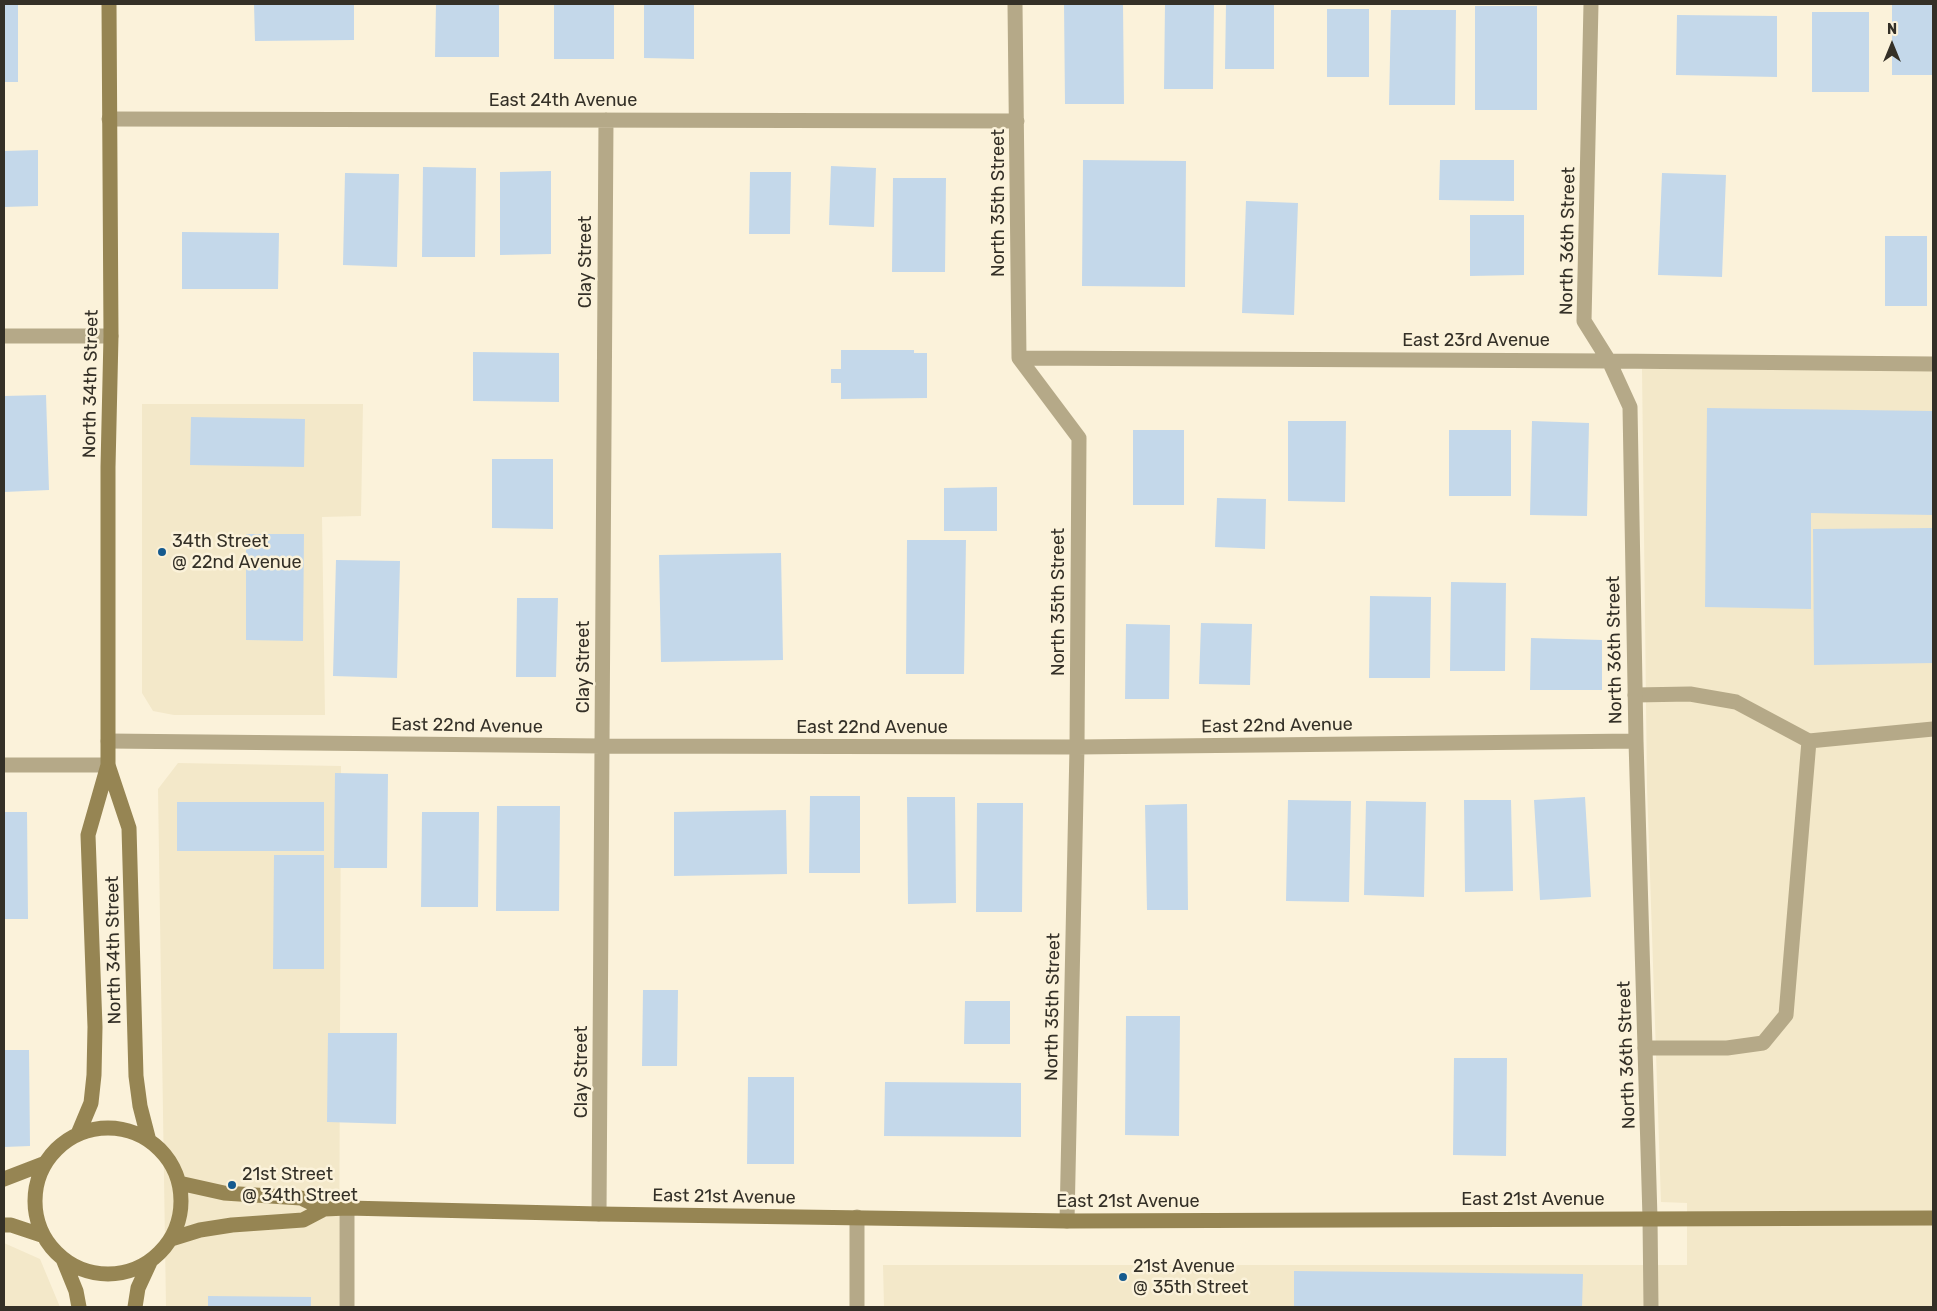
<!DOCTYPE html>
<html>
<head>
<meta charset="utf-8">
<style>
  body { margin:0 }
  #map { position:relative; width:1937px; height:1311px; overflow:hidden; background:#fbf2da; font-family:Rubik,sans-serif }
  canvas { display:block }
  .frame { position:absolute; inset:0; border:5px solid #343027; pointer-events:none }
  .north { position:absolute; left:1867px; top:20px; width:50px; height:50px; -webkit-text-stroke:4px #fbf2da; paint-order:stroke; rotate:0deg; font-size:14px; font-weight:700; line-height:20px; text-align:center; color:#343027 }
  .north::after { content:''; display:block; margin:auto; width:18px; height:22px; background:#343027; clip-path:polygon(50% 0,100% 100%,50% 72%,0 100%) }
</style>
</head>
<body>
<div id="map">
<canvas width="1937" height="1311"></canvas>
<div class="frame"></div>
<div class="north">N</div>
</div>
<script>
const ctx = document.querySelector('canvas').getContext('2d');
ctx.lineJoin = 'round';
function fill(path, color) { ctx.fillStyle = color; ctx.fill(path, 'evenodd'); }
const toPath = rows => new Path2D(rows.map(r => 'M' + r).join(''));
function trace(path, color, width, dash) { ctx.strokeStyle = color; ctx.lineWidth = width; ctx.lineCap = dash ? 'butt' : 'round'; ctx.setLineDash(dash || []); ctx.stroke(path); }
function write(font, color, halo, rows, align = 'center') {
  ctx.font = font + ' Rubik,sans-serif'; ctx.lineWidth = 5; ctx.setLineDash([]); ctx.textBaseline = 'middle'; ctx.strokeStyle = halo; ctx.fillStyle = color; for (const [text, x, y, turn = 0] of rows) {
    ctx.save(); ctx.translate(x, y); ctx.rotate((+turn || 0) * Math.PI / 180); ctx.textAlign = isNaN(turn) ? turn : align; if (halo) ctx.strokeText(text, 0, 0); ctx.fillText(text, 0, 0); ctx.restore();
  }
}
fill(toPath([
  [1642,369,1933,369,1933,1307,884,1307,883,1265,1687,1265,1687,1203,1661,1202,1647,786],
  [142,404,363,404,361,516,322,517,325,715,174,715,153,711,142,693],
  [178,763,341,766,339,1307,166,1307,158,789],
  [4,1243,40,1259,60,1307,4,1307]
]), '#f3e8c9');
fill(toPath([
  [254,4,354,4,354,40,255,41],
  [436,4,499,4,499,57,435,57],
  [554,4,614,4,614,59,554,59],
  [644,4,694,4,694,59,644,58],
  [1064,4,1123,4,1124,104,1065,104],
  [1165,4,1214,4,1213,89,1164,89],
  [1226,4,1274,4,1274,69,1225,69],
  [1892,4,1933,4,1933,75,1892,75],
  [4,5,18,5,18,82,4,82],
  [1475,6,1537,6,1537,110,1475,110],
  [1327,9,1369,9,1369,77,1327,77],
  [1391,10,1456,10,1455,105,1389,105],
  [1812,12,1869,12,1869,92,1812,92],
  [1677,15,1777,16,1777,77,1676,75],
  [38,150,38,206,4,207,4,151],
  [1083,160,1186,161,1185,287,1082,286],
  [1440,160,1514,160,1514,201,1439,200],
  [831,166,876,168,874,227,829,225],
  [423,167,476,168,475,257,422,257],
  [551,171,551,254,500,255,500,172],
  [750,172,791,172,790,234,749,234],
  [345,173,399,174,397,267,343,265],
  [1662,173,1726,175,1722,277,1658,275],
  [893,178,946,178,945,272,892,272],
  [1246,201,1298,203,1294,315,1242,313],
  [1470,215,1524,215,1524,275,1470,276],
  [182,232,279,233,278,289,182,289],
  [1885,236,1927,236,1927,306,1885,306],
  [841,350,914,350,914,353,927,353,927,398,841,399,841,383,831,383,831,369,841,369],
  [473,352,559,353,559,402,473,401],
  [46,395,49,490,4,492,4,396],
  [1707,408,1933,411,1933,515,1811,513,1811,609,1705,607],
  [191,417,305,419,304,467,190,465],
  [1288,421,1346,421,1345,502,1288,501],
  [1532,421,1589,423,1587,516,1530,515],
  [1133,430,1184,430,1184,505,1133,505],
  [1449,430,1511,430,1511,496,1449,496],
  [492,459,553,459,553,529,492,528],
  [997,487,997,531,944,531,944,488],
  [1217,498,1266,499,1265,549,1215,547],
  [1933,528,1933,663,1814,665,1813,529],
  [246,534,304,534,303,641,246,640],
  [907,540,966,540,964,674,906,674],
  [781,553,783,660,661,662,659,555],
  [336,560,400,561,397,678,333,676],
  [1451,582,1506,583,1505,671,1450,671],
  [1370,596,1431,597,1430,678,1369,678],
  [517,598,558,598,556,677,516,677],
  [1201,623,1252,624,1250,685,1199,684],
  [1126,624,1170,625,1169,699,1125,699],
  [1531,638,1602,640,1602,690,1530,690],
  [335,773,388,774,387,868,334,868],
  [810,796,860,796,860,873,809,873],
  [907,797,955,797,956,903,908,904],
  [1585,797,1591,897,1540,900,1534,800],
  [1288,800,1351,801,1349,902,1286,901],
  [1464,800,1511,800,1513,891,1465,892],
  [1366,801,1426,802,1424,897,1364,895],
  [177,802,324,802,324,851,177,851],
  [977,803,1023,803,1022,912,976,912],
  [1187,804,1188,910,1147,910,1145,805],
  [497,806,560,806,559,911,496,911],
  [786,810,787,874,674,876,674,812],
  [4,812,27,812,28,919,4,919],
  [422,812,479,812,478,907,421,907],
  [274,855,324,855,324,969,273,969],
  [643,990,678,990,677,1066,642,1066],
  [965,1001,1010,1001,1010,1044,964,1044],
  [1126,1016,1180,1016,1179,1136,1125,1135],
  [328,1033,397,1033,396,1124,327,1122],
  [4,1050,29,1050,30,1146,4,1147],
  [1454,1058,1507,1058,1506,1156,1453,1155],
  [748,1077,794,1077,794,1164,747,1164],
  [885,1082,1021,1083,1021,1137,884,1136],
  [1294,1271,1583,1274,1582,1307,1294,1307],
  [208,1296,311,1297,311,1307,208,1307]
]), '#c4d8ea');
trace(toPath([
  [1635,695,1690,694,1736,702,1809,741,1933,729],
  [1645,1048,1727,1048,1763,1043,1786,1015,1809,741]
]), '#b5a988', 15);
trace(toPath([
  [1015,4,1019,358,1079,438,1077,747,1067,1221],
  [1591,4,1584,321,1609,361,1630,407,1636,741,1650,1218,1651,1307],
  [109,119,1017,121],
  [4,336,111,336],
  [1019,358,1609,361,1933,364],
  [108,741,602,746,1077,747,1636,741],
  [4,765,108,765],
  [599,1214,606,120],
  [347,1307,347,1208],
  [857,1307,857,1217]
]), '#b5a988', 15);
trace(toPath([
  [108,765,129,828,136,1076,140,1106,148,1137],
  '35 1201a73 73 0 1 1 146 0a73 73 0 1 1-146 0Z',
  [78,1134,91,1103,94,1075,95,1027,88,835,108,765,108,467,111,336,109,4],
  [4,1179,43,1164],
  [179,1183,224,1193,301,1198,324,1209],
  [4,1225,11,1225,41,1235],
  [171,1239,200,1230,232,1225,303,1220,324,1209,347,1208,599,1214,1067,1221,1933,1218],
  [63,1259,76,1291,79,1307],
  [135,1307,138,1288,150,1262]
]), '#968553', 15);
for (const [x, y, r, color] of [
  [162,552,5,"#155a8e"],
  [232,1185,5,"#155a8e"],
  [1123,1277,5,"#155a8e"]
]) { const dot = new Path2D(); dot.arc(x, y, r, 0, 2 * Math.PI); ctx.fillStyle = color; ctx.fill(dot); trace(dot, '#fbf2da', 2); }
write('18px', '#343027', '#fbf2da', [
  ["East 24th Avenue",563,101],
  ["North 35th Street",999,203,-90],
  ["North 36th Street",1568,241,-89],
  ["Clay Street",586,262,-90],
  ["East 23rd Avenue",1476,341],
  ["North 34th Street",91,384,-89],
  ["North 35th Street",1059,602,-90],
  ["North 36th Street",1615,650,-91],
  ["Clay Street",584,667,-90],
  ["East 22nd Avenue",467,726,1],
  ["East 22nd Avenue",1277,726,-1],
  ["East 22nd Avenue",872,728],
  ["North 34th Street",114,950,-91],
  ["North 35th Street",1053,1007,-89],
  ["North 36th Street",1627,1055,-92],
  ["Clay Street",582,1072,-90],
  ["East 21st Avenue",724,1197,1],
  ["East 21st Avenue",1533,1200],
  ["East 21st Avenue",1128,1202]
]);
write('18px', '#343027', '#fbf2da', [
  ["34th Street",172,542],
  ["@ 22nd Avenue",172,563],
  ["21st Street",242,1175],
  ["@ 34th Street",242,1196],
  ["21st Avenue",1133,1267],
  ["@ 35th Street",1133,1288]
], 'left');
</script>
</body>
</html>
